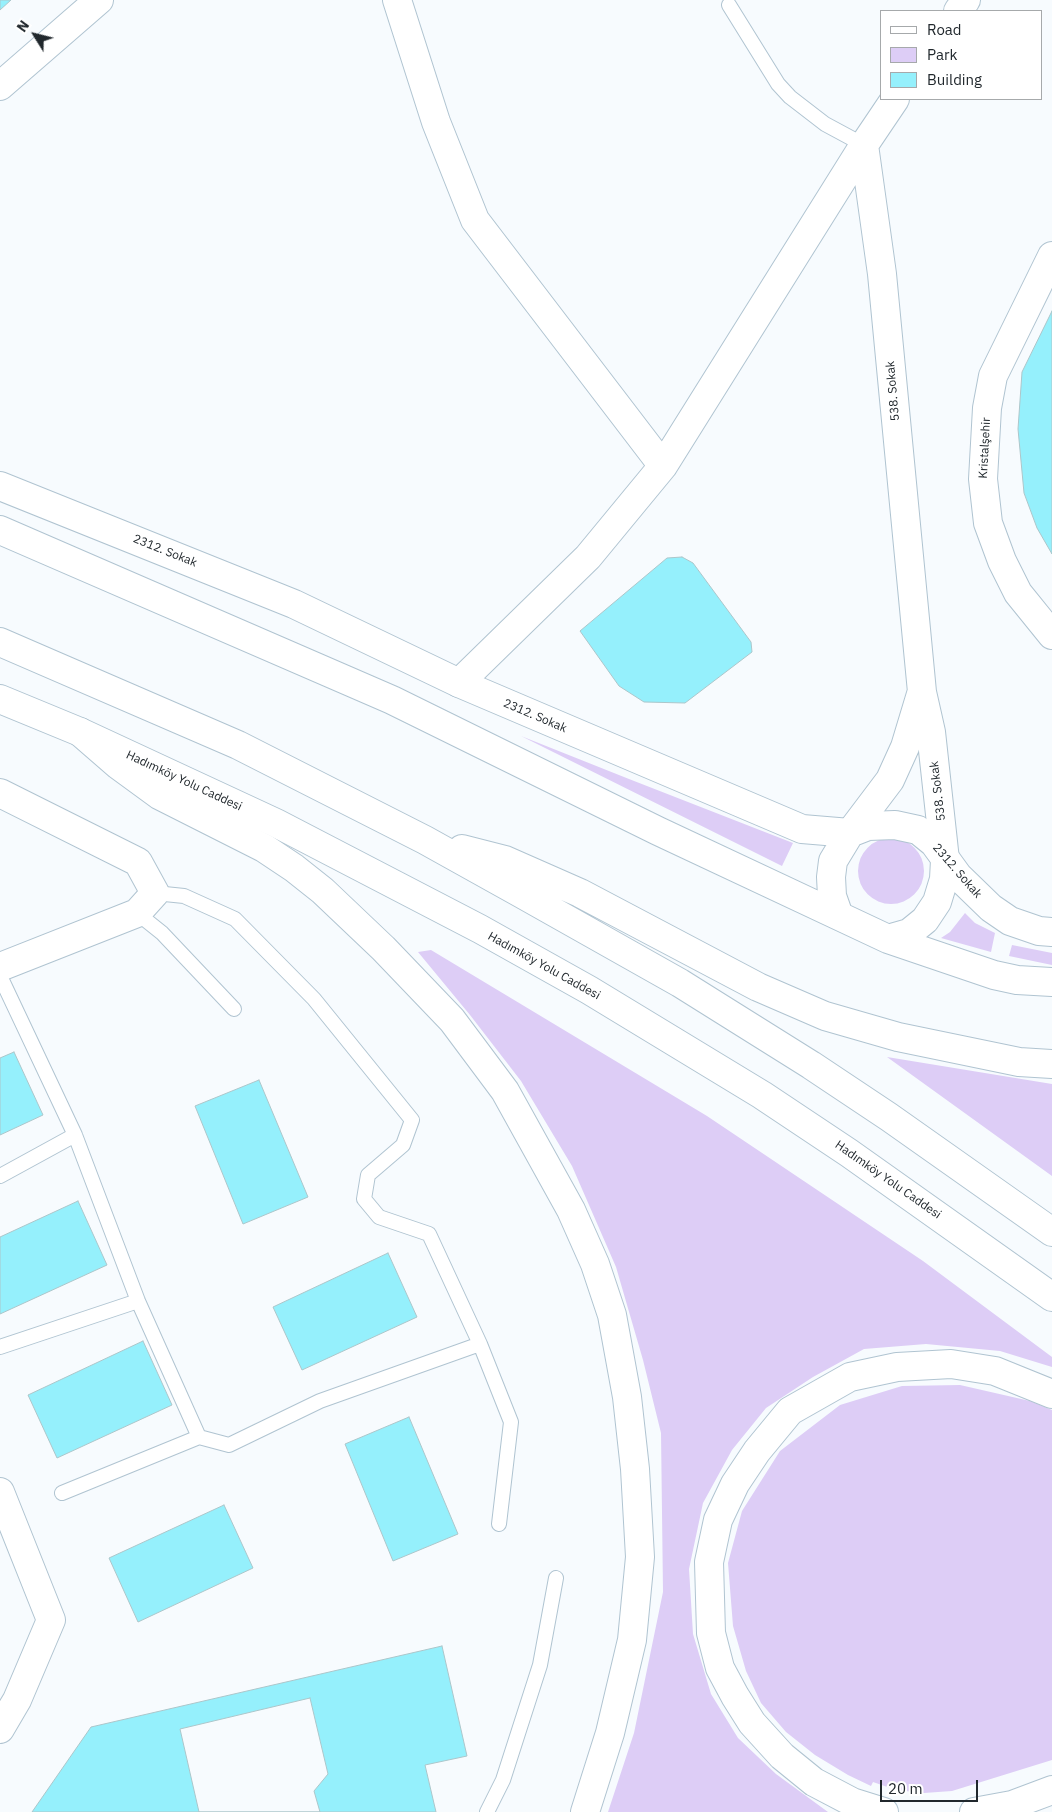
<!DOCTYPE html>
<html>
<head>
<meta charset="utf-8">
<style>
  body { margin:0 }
  #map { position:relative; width:1052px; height:1812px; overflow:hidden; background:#f7fbfe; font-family:"IBM Plex Sans",sans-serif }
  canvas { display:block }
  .legend { position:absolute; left:880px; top:10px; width:162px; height:90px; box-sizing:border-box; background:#fff; border:1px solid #a6a9ab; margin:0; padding:6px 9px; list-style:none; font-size:15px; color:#21282d }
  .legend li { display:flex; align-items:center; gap:10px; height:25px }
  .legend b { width:25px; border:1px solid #a6a9ab }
  .north { position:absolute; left:10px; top:10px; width:50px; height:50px; -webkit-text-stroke:4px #fff; paint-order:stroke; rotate:306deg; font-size:14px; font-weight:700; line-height:20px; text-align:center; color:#21282d }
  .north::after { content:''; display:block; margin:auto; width:18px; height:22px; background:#21282d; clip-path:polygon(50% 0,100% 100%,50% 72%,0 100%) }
  .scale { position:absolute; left:880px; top:1780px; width:98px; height:22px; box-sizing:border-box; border:2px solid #21282d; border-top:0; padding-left:6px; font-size:15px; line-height:18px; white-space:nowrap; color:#21282d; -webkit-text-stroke:4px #fff; paint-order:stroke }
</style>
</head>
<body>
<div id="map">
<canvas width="1052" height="1812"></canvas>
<ul class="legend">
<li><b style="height:6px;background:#fff"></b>Road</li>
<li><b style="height:14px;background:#ddcdf6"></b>Park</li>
<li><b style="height:14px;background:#95f0fc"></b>Building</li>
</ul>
<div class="north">N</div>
<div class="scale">20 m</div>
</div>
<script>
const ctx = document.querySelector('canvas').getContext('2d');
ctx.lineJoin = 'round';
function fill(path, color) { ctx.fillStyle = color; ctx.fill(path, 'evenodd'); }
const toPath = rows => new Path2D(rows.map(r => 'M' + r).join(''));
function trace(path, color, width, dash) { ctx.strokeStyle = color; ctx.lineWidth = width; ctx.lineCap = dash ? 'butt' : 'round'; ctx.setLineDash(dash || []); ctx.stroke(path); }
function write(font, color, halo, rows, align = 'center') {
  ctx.font = font + ' "IBM Plex Sans",sans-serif'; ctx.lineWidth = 4; ctx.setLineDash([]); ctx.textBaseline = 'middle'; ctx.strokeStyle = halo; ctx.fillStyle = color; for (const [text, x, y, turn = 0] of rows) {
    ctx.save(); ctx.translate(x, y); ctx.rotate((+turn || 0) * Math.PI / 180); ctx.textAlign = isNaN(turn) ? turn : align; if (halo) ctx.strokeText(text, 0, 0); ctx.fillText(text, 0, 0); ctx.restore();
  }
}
fill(toPath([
  [521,736,629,779,793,843,782,866],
  '858 871a33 33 0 1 1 66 0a33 33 0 1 1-66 0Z',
  [965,913,975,923,995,933,991,952,941,938,950,932],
  [1012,945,1052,953,1052,965,1009,956],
  [431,950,707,1116,923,1261,1052,1357,1052,1367,1000,1351,926,1344,864,1349,813,1377,766,1408,732,1450,703,1503,689,1569,693,1634,711,1694,738,1738,776,1774,828,1812,608,1812,634,1733,663,1592,661,1433,643,1360,616,1267,572,1166,521,1081,470,1015,418,952],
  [887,1057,1052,1084,1052,1176],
  [960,1385,1030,1401,1052,1410,1052,1760,952,1791,924,1793,896,1790,873,1782,871,1786,848,1775,815,1755,786,1732,761,1703,746,1671,733,1626,728,1563,742,1511,780,1451,840,1405,902,1386]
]), '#ddcdf6');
const building = toPath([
  [0,0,11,0,0,10,0,0],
  [1052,311,1052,554,1037,528,1024,493,1018,429,1022,372,1052,311],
  [682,557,693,563,751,642,752,652,685,703,644,702,619,686,580,631,667,558,682,557],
  [14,1052,43,1115,0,1135,0,1058,14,1052],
  [259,1080,308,1197,243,1224,195,1106,259,1080],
  [78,1201,107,1265,0,1314,0,1237,78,1201],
  [388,1253,417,1317,302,1370,273,1307,388,1253],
  [143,1341,172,1405,57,1458,28,1395,143,1341],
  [409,1417,458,1534,393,1561,345,1444,409,1417],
  [224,1505,253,1568,138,1622,109,1558,224,1505],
  [442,1646,467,1756,425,1765,436,1812,32,1812,91,1727,442,1646],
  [310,1698,328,1774,314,1791,320,1812,199,1812,180,1729,310,1698]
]);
fill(building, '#95f0fc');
trace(building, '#acc6ca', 1);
const service = toPath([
  [729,5,778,84,790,97,825,124,864,145],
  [155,893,184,896,235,919,314,999,412,1120,403,1145,368,1175,364,1199,379,1217,429,1234,480,1344,511,1422,499,1524],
  [137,913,162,933,234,1009],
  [0,976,75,1135,138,1301,199,1437,229,1445,320,1401,480,1344],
  [0,1176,75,1135],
  [0,1347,138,1301],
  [62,1493,199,1437],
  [487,1812,503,1780,540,1665,556,1578]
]);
const minor = toPath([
  [397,0,436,122,475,220,663,466],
  [958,11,966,0],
  [0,86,99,0],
  [895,99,864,145,882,274,922,692,931,732,945,860],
  [1052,256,993,376,987,408,983,479,988,523,1002,561,1018,593,1052,635],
  [459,683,588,557,663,466,864,145],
  [0,793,138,862,155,893,137,913,0,967],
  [850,833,890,780,905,747,921,694],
  [0,1492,51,1620,17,1700,0,1729]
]);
const tertiary = toPath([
  [0,486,294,604,459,683,802,829,850,833,868,826,895,825,918,830,934,843,958,876,991,908,1010,921,1039,931,1052,932],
  [0,530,392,700,658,831,888,939,994,975,1017,980,1052,982],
  [839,916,832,896,831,877,833,861,850,833],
  [888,939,909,933,925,920,937,902,944,879,945,860]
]);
const primary = toPath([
  [0,642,238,745,425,840,522,894,680,983,811,1065,889,1117,1052,1232],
  [0,699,80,732,276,823,480,929,589,990,762,1095,849,1153,1052,1297],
  [462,849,505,860,580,893,758,987,825,1016,898,1037,1019,1062,1052,1064],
  [884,1812,852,1802,814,1782,782,1756,752,1723,735,1696,720,1668,711,1633,709,1562,718,1520,735,1484,757,1451,790,1411,850,1377,897,1367,951,1364,995,1371,1052,1394],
  [974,1812,1012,1805,1052,1790]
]);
const trunk = toPath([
  [80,732,118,765,159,795,264,848,294,868,323,891,383,948,452,1020,505,1091,571,1210,595,1264,612,1315,627,1397,635,1469,640,1557,632,1640,610,1733,585,1812]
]);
trace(service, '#b0c4d1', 16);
trace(minor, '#b0c4d1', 30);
trace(tertiary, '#b0c4d1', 30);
trace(primary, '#b0c4d1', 30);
trace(trunk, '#b0c4d1', 30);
trace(service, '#fff', 14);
trace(minor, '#fff', 28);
trace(tertiary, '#fff', 28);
trace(primary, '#fff', 28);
trace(trunk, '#fff', 28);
write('12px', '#21282d', '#fff', [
  ["538. Sokak",893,391,-95],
  ["Kristalşehir",985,448,-87],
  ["2312. Sokak",165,551,22],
  ["2312. Sokak",535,716,23],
  ["Hadımköy Yolu Caddesi",184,781,25],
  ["538. Sokak",938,791,-97],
  ["2312. Sokak",957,871,49],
  ["Hadımköy Yolu Caddesi",544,966,29],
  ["Hadımköy Yolu Caddesi",888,1180,35]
]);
</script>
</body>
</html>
